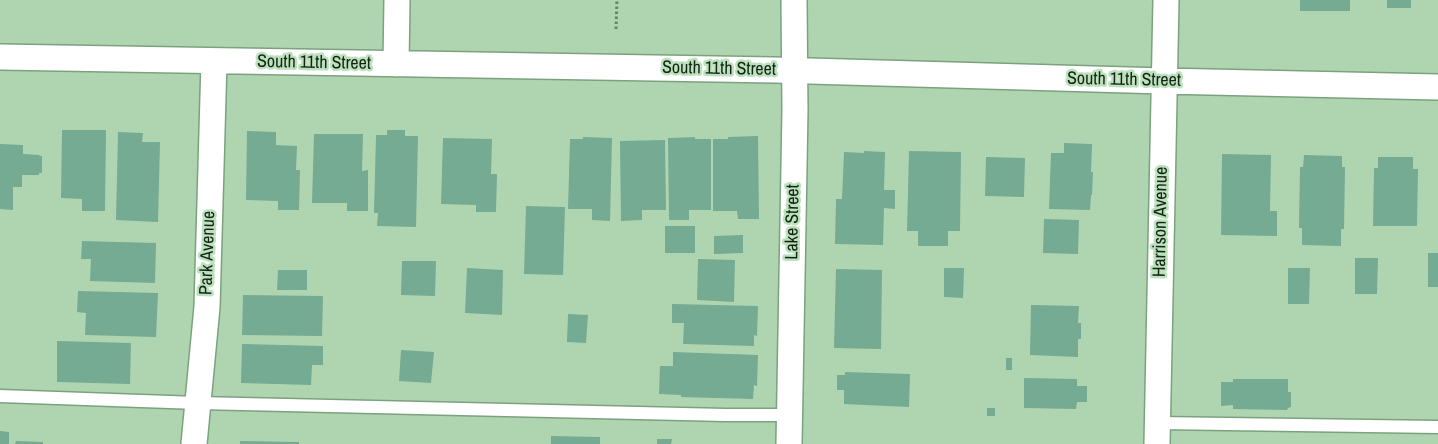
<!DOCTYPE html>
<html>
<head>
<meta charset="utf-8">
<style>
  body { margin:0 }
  canvas { display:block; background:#afd5b0 }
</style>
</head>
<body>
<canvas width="1438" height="444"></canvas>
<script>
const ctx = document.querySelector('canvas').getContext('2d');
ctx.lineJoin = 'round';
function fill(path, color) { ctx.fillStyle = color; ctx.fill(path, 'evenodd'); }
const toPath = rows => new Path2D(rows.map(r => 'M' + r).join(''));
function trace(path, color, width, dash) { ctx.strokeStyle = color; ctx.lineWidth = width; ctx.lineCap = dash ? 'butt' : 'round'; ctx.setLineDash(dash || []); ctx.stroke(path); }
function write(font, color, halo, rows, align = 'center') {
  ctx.font = font + ' "Archivo Narrow",sans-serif'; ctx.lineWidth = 5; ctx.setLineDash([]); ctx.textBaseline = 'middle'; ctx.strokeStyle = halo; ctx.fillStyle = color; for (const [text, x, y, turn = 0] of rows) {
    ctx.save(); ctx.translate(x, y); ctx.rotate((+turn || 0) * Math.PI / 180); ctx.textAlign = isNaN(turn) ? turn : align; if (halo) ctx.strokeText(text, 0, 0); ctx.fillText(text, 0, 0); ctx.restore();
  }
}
fill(toPath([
  [1300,0,1350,0,1350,11,1300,11],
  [1387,0,1411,0,1411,8,1387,8],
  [62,130,106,130,105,211,82,211,82,199,61,198],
  [387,130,405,130,405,136,418,136,416,227,377,226,378,213,374,213,376,135,387,135],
  [247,131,276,132,276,145,297,146,296,170,300,170,299,210,278,210,278,201,246,200],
  [118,132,143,133,142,142,160,142,158,222,116,220],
  [314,134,363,134,362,171,368,170,368,211,347,211,347,203,312,203],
  [758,136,759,219,738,219,737,211,713,211,713,139,728,139,728,137],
  [583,137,612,138,610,221,592,220,592,209,568,209,570,139,583,139],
  [695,137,695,139,711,139,711,210,689,210,689,220,669,220,668,138],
  [443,138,492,139,491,174,497,174,496,212,476,212,476,205,441,204],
  [665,140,666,210,642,210,642,220,621,221,620,141],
  [1064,143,1092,144,1091,172,1093,172,1092,195,1091,195,1090,210,1049,209,1051,153,1064,153],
  [0,144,23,145,23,154,40,155,39,156,42,156,42,173,39,173,39,175,22,175,22,187,13,187,13,210,0,209],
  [864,151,885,152,884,190,895,190,895,209,884,208,883,245,835,244,836,199,842,199,844,152,864,153],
  [909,151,961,152,960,231,948,231,948,246,918,246,918,231,907,231],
  [1222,154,1271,155,1270,211,1277,211,1277,236,1221,235],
  [1304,155,1342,156,1342,167,1345,167,1344,229,1341,229,1341,246,1302,245,1302,228,1299,228,1300,167,1303,167],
  [986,157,1025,158,1024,197,985,196],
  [1378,157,1413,157,1413,169,1418,169,1417,226,1373,226,1374,168,1378,168],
  [526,206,565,207,563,275,524,274],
  [1044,219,1079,220,1078,254,1043,253],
  [665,226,695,226,695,253,665,253],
  [743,235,743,253,714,254,714,236],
  [82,241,156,243,155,283,90,281,91,259,81,259],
  [1428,253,1438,253,1438,287,1428,287],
  [1355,258,1378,258,1377,294,1355,294],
  [698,259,735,260,734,302,697,300],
  [402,261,436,261,435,296,401,295],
  [467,268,503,270,502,315,465,313],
  [944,268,964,268,963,298,944,297],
  [1288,268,1310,268,1309,304,1288,304],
  [836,269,882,270,881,349,834,348],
  [278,270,307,270,307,290,277,290],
  [78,291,158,293,156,337,85,335,86,313,77,312],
  [243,295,323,296,322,336,242,335],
  [672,304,758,306,757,336,754,335,754,346,683,344,684,323,672,323],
  [1031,305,1079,306,1078,323,1081,323,1081,339,1078,339,1078,357,1030,355],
  [568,314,588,315,586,343,567,342],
  [57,341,131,343,130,384,57,382],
  [242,344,323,346,323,365,312,365,311,385,241,383],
  [401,350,434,352,431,383,399,381],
  [673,352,758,355,757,386,754,385,753,399,681,397,681,395,659,394,660,366,673,366],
  [1006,358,1012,358,1012,370,1006,370],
  [845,372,910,374,909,407,844,404,844,390,837,390,837,375,845,375],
  [1024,378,1077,379,1077,386,1087,386,1087,402,1077,402,1076,409,1024,408],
  [1233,379,1288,379,1288,392,1291,392,1291,407,1288,408,1287,410,1233,409,1233,405,1221,406,1221,382,1233,382],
  [987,408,995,408,995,416,987,416],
  [0,431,9,432,9,444,0,444],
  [551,436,600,437,600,444,551,444],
  [657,439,672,439,671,444,657,444],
  [16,441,43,442,43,444,15,444],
  [240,441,299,442,299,444,240,444]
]), '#75aa93');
const lane = toPath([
  [0,396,198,403,726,415,789,415],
  [1157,423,1438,427]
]);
const street = toPath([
  [0,57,774,70,1164,81,1438,87],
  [396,64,397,0],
  [194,444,207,307,214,61],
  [789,444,795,110,794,0],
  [1157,444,1166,0]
]);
trace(lane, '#7ca17e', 15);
trace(street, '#7ca17e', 28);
trace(toPath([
  [616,29,617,0]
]), '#688369', 3, [2.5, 2.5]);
trace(lane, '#fff', 12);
trace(street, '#fff', 25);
write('18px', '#152315', '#bce2bd', [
  ["South 11th Street",314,63,1],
  ["South 11th Street",719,69,1],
  ["South 11th Street",1124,80,1],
  ["Lake Street",793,222,-89],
  ["Harrison Avenue",1161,222,-89],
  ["Park Avenue",208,253,-88]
]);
</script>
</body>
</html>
